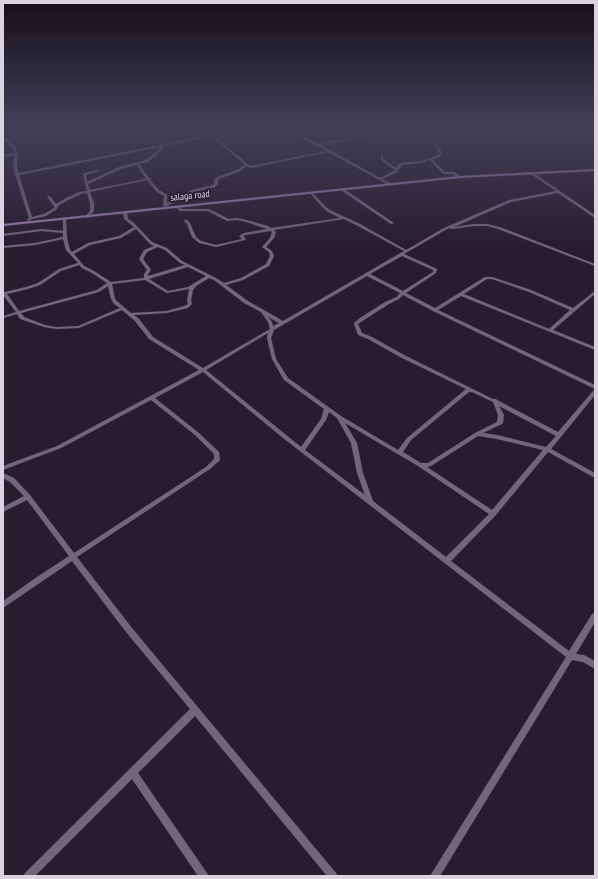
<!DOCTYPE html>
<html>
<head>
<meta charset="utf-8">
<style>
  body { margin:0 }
  #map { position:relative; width:598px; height:879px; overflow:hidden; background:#281c2f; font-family:"PT Sans Narrow",sans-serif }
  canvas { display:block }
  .frame { position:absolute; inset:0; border:4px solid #dad3e0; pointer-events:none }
</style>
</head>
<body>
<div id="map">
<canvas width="598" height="879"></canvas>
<div class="frame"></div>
</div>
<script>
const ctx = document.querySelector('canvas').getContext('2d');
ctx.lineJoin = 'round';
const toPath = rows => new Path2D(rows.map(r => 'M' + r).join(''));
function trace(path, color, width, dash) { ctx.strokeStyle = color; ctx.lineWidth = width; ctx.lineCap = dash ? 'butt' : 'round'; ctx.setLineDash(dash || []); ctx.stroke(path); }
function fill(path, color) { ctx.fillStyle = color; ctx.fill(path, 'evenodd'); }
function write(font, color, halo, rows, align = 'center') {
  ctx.font = font + ' "PT Sans Narrow",sans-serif'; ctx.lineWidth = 3.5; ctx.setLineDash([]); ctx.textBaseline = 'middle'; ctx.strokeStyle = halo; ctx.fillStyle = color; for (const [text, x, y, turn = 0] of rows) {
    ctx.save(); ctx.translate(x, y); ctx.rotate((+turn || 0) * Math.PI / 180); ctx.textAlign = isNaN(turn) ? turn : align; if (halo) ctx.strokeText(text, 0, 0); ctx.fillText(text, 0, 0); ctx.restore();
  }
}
const minor = toPath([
  [257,126,261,126,214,136,249,165,251,166,326,151,282,126,284,126,318,144,419,126,418,127,321,145,380,178,394,171,395,170,381,160,381,154,383,155,383,159,396,168,400,163,421,161,436,156,440,153,435,145,436,144,443,153,438,158,432,159,445,172,454,172,462,177,459,178,452,174,443,174,430,160,421,163,402,165,396,173,382,179,390,183,391,184,389,185,328,152,251,168,246,166,241,171,218,179,218,184,215,187,194,192,165,207,163,206,164,196,157,192,147,180,90,192,94,203,94,211,88,218,85,217,90,211,90,203,87,193,81,194,68,200,58,206,57,209,46,216,32,219,29,221,27,220,29,218,15,174,13,164,15,155,3,157,3,155,15,153,13,148,3,139,3,136,15,147,18,154,17,164,18,173,257,126],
  [212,136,244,164,239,169,215,178,214,184,213,185,192,190,167,203,167,195,159,190,151,181,150,180,152,179,149,178,139,164,148,162,163,149,163,146,212,136],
  [160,147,160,148,157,151,146,160,119,167,87,182,86,175,100,171,98,170,88,172,83,174,87,191,79,192,66,198,56,204,50,196,48,196,47,197,54,206,54,208,44,214,32,217,19,175,160,147],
  [137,165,146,179,90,190,88,184,121,169,137,165],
  [532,172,595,215,595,218,558,193,511,202,454,227,474,224,487,224,500,227,595,264,595,266,498,229,487,226,474,226,451,229,449,228,404,254,437,269,436,273,406,293,435,308,485,277,492,277,531,290,573,308,595,291,595,294,553,330,595,347,595,350,461,296,438,310,595,385,595,389,433,311,403,295,399,299,389,304,364,320,358,324,362,333,372,337,404,355,493,399,496,399,497,400,558,432,593,391,595,390,595,395,551,449,595,473,595,478,548,452,495,516,451,561,569,651,592,614,595,613,595,622,576,654,584,655,595,661,595,669,583,662,572,660,440,876,430,876,566,657,283,438,203,372,155,398,199,433,219,452,220,460,219,461,210,469,77,557,132,628,336,873,338,876,327,876,195,716,138,773,207,873,209,876,198,876,132,779,35,876,23,876,25,873,190,709,126,632,72,561,3,608,3,601,34,579,69,556,27,500,3,512,3,507,24,496,10,482,3,478,3,473,14,478,30,495,74,553,206,467,214,459,214,454,195,435,151,400,61,448,3,470,3,466,57,446,199,370,149,339,135,321,122,310,79,328,56,329,44,327,20,319,17,314,3,318,3,316,16,312,3,295,3,291,5,292,26,287,38,283,59,269,78,263,66,250,63,239,35,245,3,248,3,246,35,243,63,237,63,233,41,231,3,236,3,234,41,229,63,231,63,218,66,217,67,238,70,250,72,252,88,243,119,236,134,227,124,219,123,212,125,211,127,212,128,219,134,223,152,242,167,248,182,261,216,278,224,283,241,278,266,264,270,256,269,252,262,247,270,238,272,232,270,231,246,235,243,236,246,239,245,240,216,247,199,243,192,237,187,224,184,221,185,220,187,220,190,223,196,237,201,241,216,245,242,239,239,236,244,233,267,229,243,221,236,220,227,221,208,211,180,211,176,207,177,206,179,206,182,209,209,209,229,219,236,218,243,219,268,226,271,228,340,218,328,212,323,208,310,193,312,192,325,206,330,210,360,224,406,250,444,228,509,200,556,191,531,174,530,173,532,172],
  [344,219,358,226,404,251,283,321,248,301,226,285,243,280,269,266,274,256,272,251,266,247,274,238,276,232,274,230,344,219],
  [136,229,150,244,154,246,144,250,139,259,147,270,144,274,144,278,111,282,94,271,84,266,74,254,90,245,121,238,136,229],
  [158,247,165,250,180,263,185,265,148,276,148,274,151,270,143,259,147,252,158,247],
  [402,256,433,270,433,272,403,291,370,274,402,256],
  [79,265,82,268,92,273,107,283,97,290,19,311,7,294,28,289,40,285,61,271,79,265],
  [188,267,206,276,188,287,168,291,149,279,188,267],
  [367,276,400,293,397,297,385,302,360,318,354,323,354,324,358,335,368,339,400,357,466,389,407,438,398,450,341,416,288,378,276,359,271,338,274,330,367,276],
  [209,278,214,280,244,303,261,312,268,322,270,329,203,368,153,337,139,319,134,315,167,313,188,308,192,304,191,301,193,290,196,286,209,278],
  [487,279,492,279,529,292,570,310,549,329,464,294,487,279],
  [145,280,167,293,189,289,187,301,188,304,184,306,167,311,131,313,118,302,115,299,112,284,145,280],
  [108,286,111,299,114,304,120,308,78,326,56,327,45,325,24,317,21,313,99,292,108,286],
  [268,317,279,323,273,326,272,322,268,317],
  [268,333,267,338,272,359,284,380,324,409,321,419,301,447,206,370,268,333],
  [469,392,472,392,493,402,498,415,497,422,475,433,428,463,421,463,403,452,411,440,469,392],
  [499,406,556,436,546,447,497,435,483,433,502,424,503,423,504,415,499,406],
  [329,412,337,418,351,443,357,473,365,495,305,450,326,420,329,412],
  [345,423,418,466,489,514,446,557,373,501,363,473,357,443,345,423],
  [478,436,497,439,543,450,492,510,427,467,431,466,478,436],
  [342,189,344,189,394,223,391,224,342,191,342,189]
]);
const major = toPath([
  [595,169,595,171,460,178,3,226,3,224,460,176,595,169]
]);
trace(minor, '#403747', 0.5);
trace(major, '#403747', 1);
fill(minor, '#73657c');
fill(major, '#9879ad');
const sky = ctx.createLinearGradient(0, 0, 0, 249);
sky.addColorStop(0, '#160f1a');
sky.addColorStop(0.51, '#424058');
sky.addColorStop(1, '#42405800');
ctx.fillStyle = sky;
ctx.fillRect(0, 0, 598, 249);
write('10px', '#dad3e0', '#281c2f', [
  ["salaga road",190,196,-6]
]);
</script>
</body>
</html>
